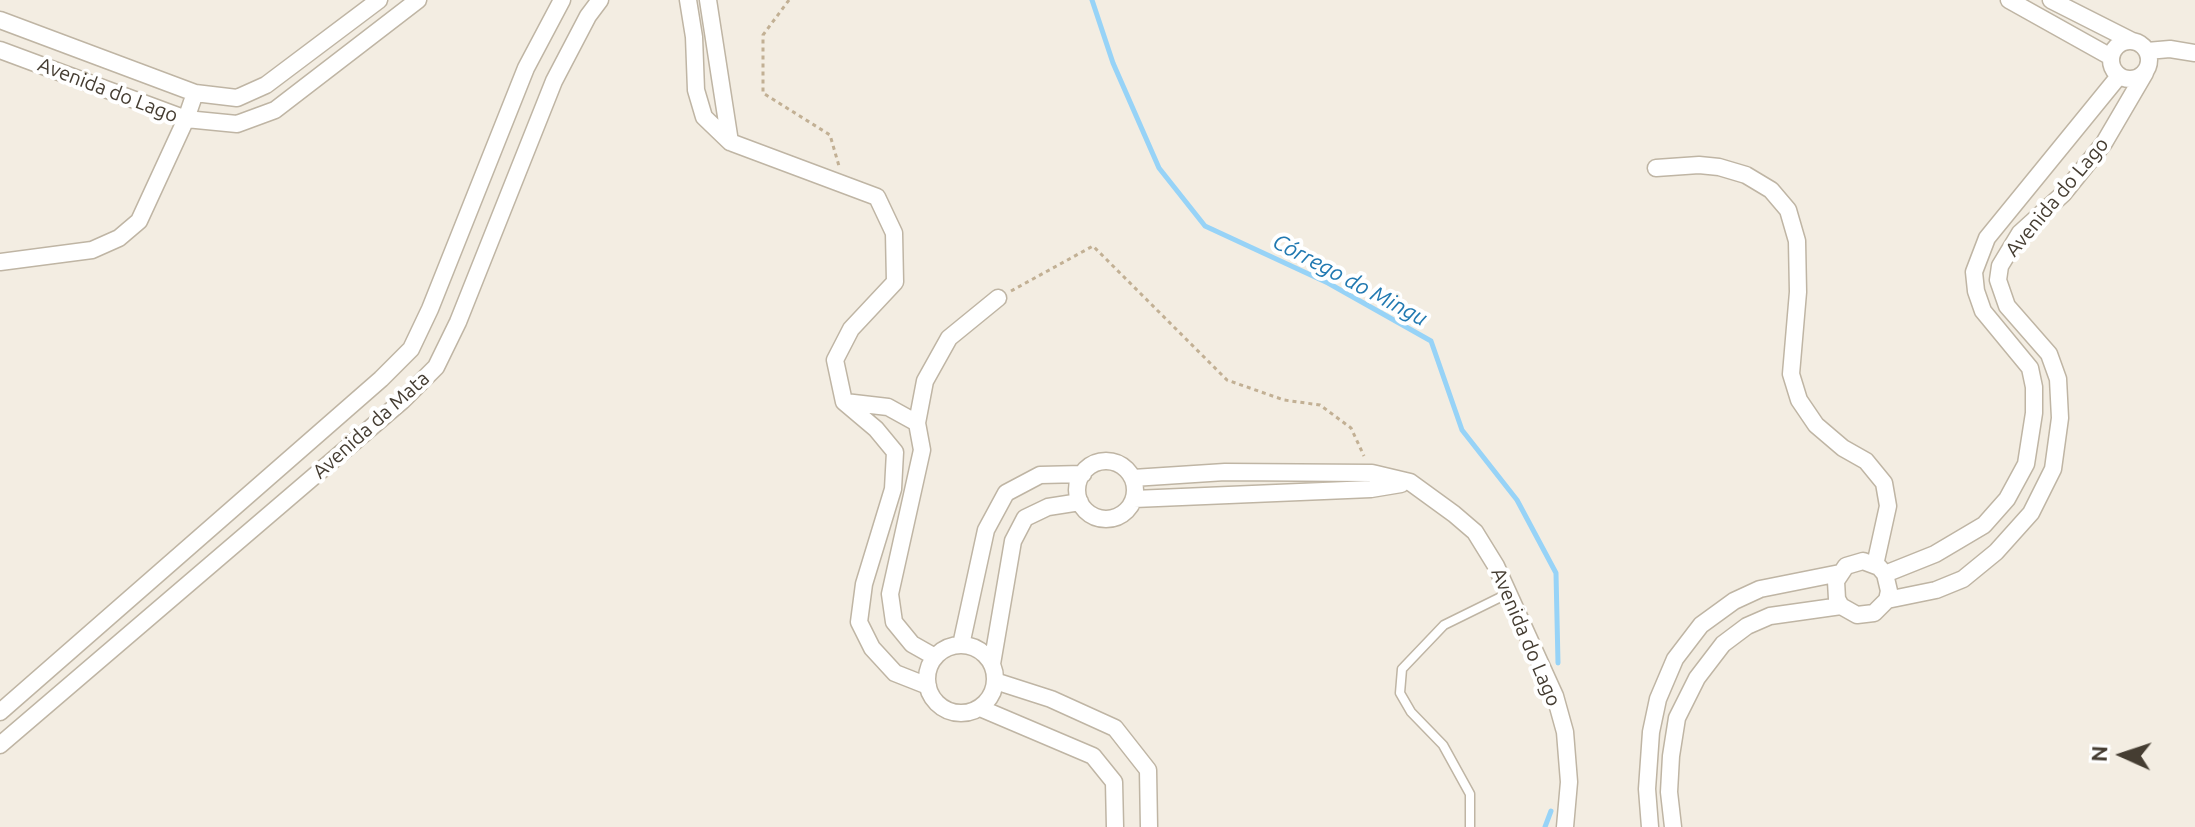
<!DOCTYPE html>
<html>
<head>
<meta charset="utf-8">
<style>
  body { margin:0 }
  #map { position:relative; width:2195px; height:827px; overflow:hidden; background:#f3ede2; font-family:Ubuntu,sans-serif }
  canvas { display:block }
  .north { position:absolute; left:2083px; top:715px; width:80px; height:80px; -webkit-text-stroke:6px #fff; paint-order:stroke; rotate:273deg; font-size:22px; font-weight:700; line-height:32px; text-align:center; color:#453d32 }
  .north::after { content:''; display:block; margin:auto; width:28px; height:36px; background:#453d32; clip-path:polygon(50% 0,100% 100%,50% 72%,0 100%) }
</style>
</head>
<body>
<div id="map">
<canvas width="2195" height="827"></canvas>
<div class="north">N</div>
</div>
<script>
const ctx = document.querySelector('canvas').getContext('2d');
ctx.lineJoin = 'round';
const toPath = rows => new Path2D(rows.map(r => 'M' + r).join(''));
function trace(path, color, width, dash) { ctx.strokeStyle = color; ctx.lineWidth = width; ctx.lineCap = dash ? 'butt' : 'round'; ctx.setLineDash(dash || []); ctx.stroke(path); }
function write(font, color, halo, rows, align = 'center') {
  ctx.font = font + ' Ubuntu,sans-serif'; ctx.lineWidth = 8; ctx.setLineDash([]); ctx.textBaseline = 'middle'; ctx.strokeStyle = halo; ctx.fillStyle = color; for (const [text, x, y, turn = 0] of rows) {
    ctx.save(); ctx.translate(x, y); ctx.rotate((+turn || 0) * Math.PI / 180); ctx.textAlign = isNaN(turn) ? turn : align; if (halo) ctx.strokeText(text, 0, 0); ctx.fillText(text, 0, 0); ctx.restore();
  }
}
trace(toPath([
  [1092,0,1113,63,1159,168,1205,226,1328,283,1431,341,1462,430,1517,500,1556,573,1558,663],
  [1545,827,1551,811]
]), '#97d3f7', 5);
const service = toPath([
  [1470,827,1470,794,1443,745,1411,712,1400,693,1402,669,1444,625,1509,593]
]);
const minor = toPath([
  [688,0,694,37,696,90,704,117,730,142,877,197,894,233,895,282,851,329,835,360,844,402,876,429,895,452,893,489,864,584,859,622,872,648,895,673,928,686],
  [708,0,730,142],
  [2009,0,2111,57],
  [2051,0,2132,41],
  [0,20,195,93,237,98,266,85,379,0],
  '2111 60a19 19 0 1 1 38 0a19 19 0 1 1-38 0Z',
  [0,50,186,119,237,124,275,110,418,0],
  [2147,51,2170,49,2195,53],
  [1656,168,1699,165,1719,167,1746,175,1771,190,1788,210,1797,241,1798,292,1791,374,1799,400,1816,425,1843,448,1866,461,1884,483,1888,506,1875,565],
  [0,262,92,250,119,238,139,221,186,119,195,93],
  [845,402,888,407,917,423,922,450,890,594,894,622,912,644,935,657],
  [917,423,925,381,949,338,998,298],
  '1077 490a29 29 0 1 1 58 0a29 29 0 1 1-58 0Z',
  [1133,478,1225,472,1372,473,1410,482,1454,514,1475,532,1496,566,1555,696,1565,732,1569,782,1565,827],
  [1134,499,1371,489,1401,484],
  [1885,574,1935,554,1984,525,2007,499,2026,464,2034,413,2034,387,2030,368,1983,311,1976,291,1974,272,1987,238,2119,76],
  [1887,600,1936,590,1963,579,1996,552,2031,513,2053,469,2060,418,2058,379,2049,354,2007,306,1998,280,2000,266,2020,233,2063,194,2104,143,2145,73],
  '927 679a34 34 0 1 1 68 0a34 34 0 1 1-68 0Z',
  [961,645,986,530,1006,493,1040,475,1083,474],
  [992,664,1013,541,1025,518,1048,507,1080,502],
  [995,681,1051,699,1115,728,1148,770,1149,827],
  [980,708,1093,756,1114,782,1115,827],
  [0,712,381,379,411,349,430,309,526,68,562,0],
  [0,745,402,401,436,367,458,322,554,81,588,16,600,0],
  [1650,827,1647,789,1651,732,1658,699,1675,659,1701,625,1734,601,1760,589,1840,573],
  [1673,827,1669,792,1671,756,1677,718,1697,678,1723,644,1747,626,1770,616,1841,606,1857,615,1874,613,1887,600,1889,591,1885,574,1879,567,1863,561,1846,566,1836,581,1837,599,1841,606]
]);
trace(service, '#bfb5a4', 11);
trace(minor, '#bfb5a4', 19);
trace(toPath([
  [789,0,763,35,763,93,830,135,839,166],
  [1011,291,1093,246,1227,380,1284,400,1320,405,1351,428,1364,456]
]), '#c2b094', 3, [4, 4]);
trace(service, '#fff', 8);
trace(minor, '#fff', 16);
write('20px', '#453d32', '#fff', [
  ["Avenida do Lago",108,90,21],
  ["Avenida do Lago",2057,197,-50],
  ["Avenida da Mata",371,425,-42],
  ["Avenida do Lago",1526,637,67]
]);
write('italic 22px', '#2179b1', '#fff', [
  ["Córrego do Mingu",1350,280,28]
]);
</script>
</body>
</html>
